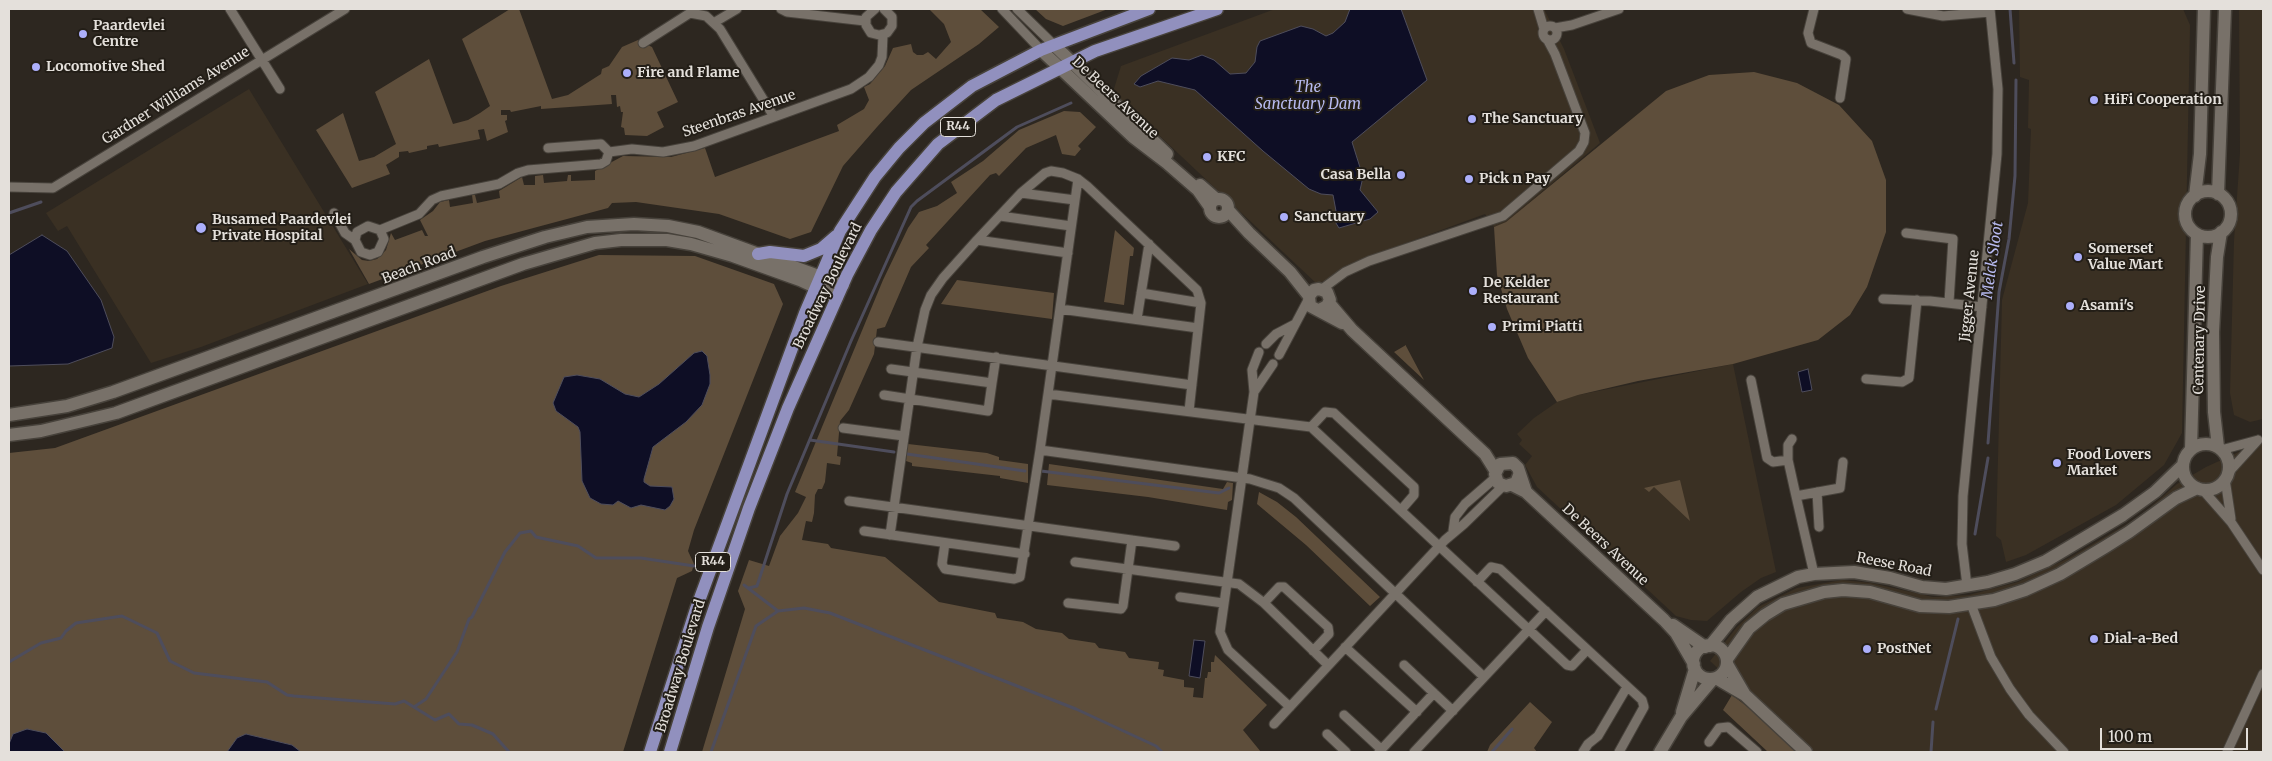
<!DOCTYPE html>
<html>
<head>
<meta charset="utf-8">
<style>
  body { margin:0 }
  #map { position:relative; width:2272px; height:761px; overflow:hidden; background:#2d2720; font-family:Merriweather,serif }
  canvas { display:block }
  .frame { position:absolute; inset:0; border:10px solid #e4e0db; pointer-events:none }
  .scale { position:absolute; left:2100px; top:728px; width:148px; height:22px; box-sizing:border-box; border:2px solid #e4e0db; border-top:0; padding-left:6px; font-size:15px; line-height:18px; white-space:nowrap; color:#e4e0db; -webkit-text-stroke:4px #231e17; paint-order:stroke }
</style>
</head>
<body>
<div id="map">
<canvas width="2272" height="761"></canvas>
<div class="frame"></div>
<div class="scale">100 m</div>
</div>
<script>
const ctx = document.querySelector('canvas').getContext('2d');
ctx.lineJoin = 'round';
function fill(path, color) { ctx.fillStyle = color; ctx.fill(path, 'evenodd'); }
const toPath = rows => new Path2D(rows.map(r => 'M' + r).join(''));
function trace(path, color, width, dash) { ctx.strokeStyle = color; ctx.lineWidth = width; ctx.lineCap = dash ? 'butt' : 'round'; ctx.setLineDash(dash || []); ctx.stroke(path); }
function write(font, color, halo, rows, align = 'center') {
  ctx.font = font + ' Merriweather,serif'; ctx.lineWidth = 4; ctx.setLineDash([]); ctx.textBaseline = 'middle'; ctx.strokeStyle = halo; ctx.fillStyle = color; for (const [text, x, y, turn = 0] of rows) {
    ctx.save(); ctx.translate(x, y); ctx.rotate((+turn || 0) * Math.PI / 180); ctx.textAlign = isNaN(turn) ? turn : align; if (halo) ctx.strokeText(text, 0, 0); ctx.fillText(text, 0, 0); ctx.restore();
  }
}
fill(toPath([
  [1275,9,1544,9,1564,49,1600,143,1506,222,1494,227,1485,214,1357,261,1326,281,1316,283,1113,92,1121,66],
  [2019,9,2183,9,2190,25,2182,433,2164,465,2116,505,2026,555,2006,562,2001,540,1996,536,2002,300,2028,203,2031,129,2028,128,2029,80,2020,77],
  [2239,9,2263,9,2263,419,2250,422,2234,415,2230,393,2234,241,2240,153],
  [249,89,368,284,201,347,151,363,67,226,58,231,46,213],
  [1733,364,1776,572,1761,578,1741,592,1707,621,1691,620,1676,616,1537,487,1525,465,1532,456,1519,444,1522,440,1517,434,1534,418,1557,402,1578,395],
  [2263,441,2263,752,1808,752,1710,661,1737,627,1758,607,1797,588,1842,580,1871,583,1933,597,1969,595,2018,582,2069,558,2127,524,2146,511,2177,484,2206,467]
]), '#3a3023');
fill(toPath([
  [510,9,519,9,552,99,568,95,601,74,602,69,609,66,622,47,638,40,652,47,678,102,657,112,664,127,647,136,625,135,624,128,621,127,623,112,621,112,620,106,617,107,616,95,611,95,612,104,541,109,541,106,511,112,510,110,501,110,501,115,507,115,507,120,505,121,508,132,487,141,484,129,478,130,480,139,439,147,438,144,427,146,427,149,409,153,408,151,399,152,399,157,386,165,390,174,352,188,316,130,343,113,359,161,374,157,396,144,375,92,429,59,453,124,468,120,480,113,490,106,462,39],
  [929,9,980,9,999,27,979,44,911,90,877,127,843,166,811,232,790,239,719,214,636,202,612,203,608,208,485,241,369,284,349,249,362,260,369,261,377,259,386,250,391,233,395,240,422,230,425,236,428,236,420,220,433,211,440,202,449,200,450,207,473,203,472,195,475,195,477,203,500,198,499,191,522,177,524,185,535,185,535,176,543,175,544,183,567,181,568,175,571,175,571,181,595,180,595,171,623,156,671,157,705,148,715,177,839,131,837,125,864,109,869,100,864,87,870,84,885,66,893,48,911,44,913,52,917,55,923,55,928,52,936,59,951,42,944,24],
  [1035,9,1108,9,1063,26,1046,19],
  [1754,72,1797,83,1839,105,1872,141,1886,180,1886,232,1867,287,1850,315,1818,340,1733,364,1638,381,1578,395,1557,402,1528,358,1507,309,1497,275,1494,227,1506,222,1666,91,1709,75],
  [1064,111,1080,112,1096,127,1078,146,1081,149,1075,156,1062,154,1056,135,1026,148,999,176,996,173,990,175,926,245,929,248,911,267,885,327,877,329,874,354,849,410,840,421,837,456,841,457,840,465,827,463,825,482,822,489,818,489,815,495,814,513,812,522,806,521,802,540,828,544,831,548,885,557,939,602,995,613,997,618,1023,622,1036,629,1062,633,1069,639,1095,643,1099,648,1125,652,1129,658,1159,662,1158,669,1164,670,1163,676,1184,680,1184,687,1194,688,1193,697,1203,698,1205,678,1207,678,1208,672,1211,672,1211,662,1214,662,1215,655,1267,705,1243,730,1261,752,702,752,745,609,738,591,749,560,769,566,780,536,798,513,806,497,795,492,883,280,908,228,919,212,937,206,957,193,951,182,983,161,1019,130],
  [1115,230,1134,248,1133,256,1130,256,1124,305,1104,302],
  [599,255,695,256,774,284,783,304,694,530,688,551,694,564,692,571,677,578,623,752,9,752,9,453,55,448,501,286],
  [957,280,1054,293,1052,319,941,304],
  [1406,345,1406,346,1424,380,1394,352],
  [908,444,987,453,999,457,999,460,1028,464,1028,483,1000,478,1000,476,912,466,912,463,906,461],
  [1049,464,1223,489,1227,482,1233,483,1232,500,1228,502,1227,510,1148,497,1047,485],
  [1680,480,1690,521,1654,487,1649,492,1644,488],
  [1259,492,1277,502,1296,517,1380,597,1370,606,1306,545,1257,504],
  [1732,695,1749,708,1798,752,1768,752,1723,710],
  [1530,702,1552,722,1534,748,1537,752,1487,752,1490,745]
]), '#5e4e3b');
const water = toPath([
  [1350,9,1401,9,1427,80,1352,142,1363,177,1360,190,1378,212,1370,219,1339,228,1331,215,1336,211,1333,195,1321,194,1309,189,1263,151,1195,90,1158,81,1140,87,1134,84,1141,76,1172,58,1189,60,1202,55,1214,60,1230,74,1246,73,1255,62,1257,47,1260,41,1301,26,1313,29,1326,36,1333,33,1345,22,1350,9],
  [42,235,67,251,101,300,114,337,112,348,68,364,9,366,9,255,42,235],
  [702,351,707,356,710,375,710,384,702,405,686,422,653,447,644,479,644,482,650,486,672,487,674,499,670,506,665,510,641,505,631,508,618,501,613,505,601,504,590,498,582,481,580,432,578,427,556,411,553,403,564,377,577,375,600,379,625,394,639,397,659,384,694,353,702,351],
  [1808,369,1812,390,1802,392,1798,372,1808,369],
  [1194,640,1205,641,1200,678,1189,676,1194,640],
  [27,729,46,733,65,752,9,752,9,744,13,734,27,729],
  [246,734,292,745,301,752,227,752,237,738,246,734]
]);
fill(water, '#0e0e25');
trace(water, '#4e4d5c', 1);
trace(toPath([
  [2010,9,2014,63],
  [9,213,41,202],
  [810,440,894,452],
  [1988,443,1999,292,2009,239,2015,176,2016,80],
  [907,454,1025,471],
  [1041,471,1219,493,1229,488],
  [1975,534,1988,458],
  [744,585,778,611],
  [749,588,757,586,787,494,851,341,911,207,917,201,1017,127,1071,103],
  [9,662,41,643,61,638,66,631,76,623,122,616,157,633,170,661,194,673,267,682,287,695,294,696,395,704,404,701,435,720,449,714,459,724,472,725,493,734,509,752],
  [414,707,426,699,457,652,469,619,472,617,505,552,520,533,531,531,536,537,578,546,596,558,641,558,694,566],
  [1936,709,1958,619],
  [711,752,756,626,778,611,804,608,830,613,1076,709,1156,746,1162,752],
  [1492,752,1512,729],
  [1931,752,1933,722]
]), '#4e4d5c', 3);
const street = toPath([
  [230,9,280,89],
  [781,9,787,12,865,21],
  [875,9,866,17,866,25,871,33,879,35,887,33,892,26,892,17,884,9],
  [1002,9,1041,50],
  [1017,9,1054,45],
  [1538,9,1544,29],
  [1814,9,1808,33,1811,43,1842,55,1846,59,1840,98],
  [1907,9,1943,16,1990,12],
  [715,22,737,9],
  '1543 33a7 7 0 1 1 14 0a7 7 0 1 1-14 0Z',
  [1555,28,1572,25,1619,9],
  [643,43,690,13,706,16,720,29,774,117],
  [548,148,601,144,609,152],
  [609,152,632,149,663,152,694,146,851,89,869,77,879,65,882,57,883,35],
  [1078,179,1048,394,1311,427,1567,665,1572,666,1587,650],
  [9,187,53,188,345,9],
  [1021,193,1075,200],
  [334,213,345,233,355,240,361,252,370,255,378,252,384,239,380,230,368,226,357,232,355,240],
  [1000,216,1071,226],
  [380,230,419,214,432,200,441,196,499,184,518,173,528,170,601,164,606,161,609,152],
  [1906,233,1953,239,1949,302],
  [977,240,1068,253],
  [1322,289,1345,272,1369,261,1503,216,1579,151,1584,142,1585,133,1555,54,1547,39],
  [1141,293,1201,303],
  [1883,299,1930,301,1982,307],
  [1060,309,1198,328],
  [1137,319,1149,244],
  [878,342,1192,385],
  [1266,344,1276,334,1295,324],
  [1259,352,1252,370,1254,392,1220,632,1228,650,1290,707],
  [1279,355,1308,300],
  [1866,379,1902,382,1909,378,1917,300],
  [1751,380,1767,458,1773,462,1788,460,1796,496],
  [992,383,996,357],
  [1254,392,1273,364],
  [1048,394,1040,450,1250,479,1279,488,1294,498,1484,677],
  [884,395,988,411,992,383,891,369],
  [1311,427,1325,412,1334,413,1414,487,1414,495,1401,510],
  [843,428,904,436],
  [2221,450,2258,440],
  [1788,460,1788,445,1792,439],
  [2228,473,2258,440],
  [2225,479,2231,519],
  [2202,489,2231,522,2263,570],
  [1817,492,1819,527],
  [849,501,1175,546],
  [864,531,1025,554],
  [1453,531,1455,517,1465,504,1495,478],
  [890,535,917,347,925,310,931,295,943,278,977,240,1021,193,1045,173,1051,171,1063,173,1078,179,1087,186,1197,290,1201,303,1189,411],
  [945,543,942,564,945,569,1014,579,1020,577,1040,450],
  [1075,562,1239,584,1264,603,1328,665],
  [1814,574,1796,496,1840,488,1843,462],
  [1477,582,1491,567,1500,569,1642,700,1644,707,1619,752],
  [1967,586,1962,544,1963,496,1997,154,1998,89,1990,9],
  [1180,597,1223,603],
  [1068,603,1121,609,1123,606,1132,540],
  [1264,603,1279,587,1284,587,1328,627,1329,634,1313,651],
  [1971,604,1991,657,2010,689,2029,715,2064,752],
  [1345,647,1417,712],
  [1404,665,1453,711],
  [1344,715,1382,750],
  [1274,724,1445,540,1464,524,1503,486],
  [1327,734,1346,752],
  [1709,742,1719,728,1728,727,1757,752],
  [1379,752,1434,693],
  [1414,752,1546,611],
  [1583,752,1588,744,1598,736,1627,687],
  [2227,752,2263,674]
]);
const secondary = toPath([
  [1054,45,1167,154],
  [1041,50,1133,137,1167,163,1198,190,1210,207],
  [1200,185,1216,199],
  '2185 214a23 23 0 1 1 46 0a23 23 0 1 1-46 0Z',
  [2218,194,2225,9],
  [2195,196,2200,154,2204,9],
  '1210 208a9 9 0 1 1 18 0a9 9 0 1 1-18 0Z',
  [1229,211,1249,233,1290,272,1309,296],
  [1329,303,1352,330,1485,454,1495,470],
  [1319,310,1327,306,1330,300,1327,292,1319,289,1314,290,1309,296,1310,306,1342,323],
  [9,415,67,406,113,392,483,257,545,237,587,227,634,224,668,226,698,232,843,285],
  [9,435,41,431,116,413,523,264,595,243,621,240,667,240,691,244,733,256,800,280,837,297],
  '2183 467a23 23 0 1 1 46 0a23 23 0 1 1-46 0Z',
  [2218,447,2214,412,2213,332,2217,257,2221,232],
  [2191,449,2197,234],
  [1519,475,1516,483,1506,486,1498,483,1495,474,1500,464,1513,463,1518,468,1526,492],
  [1512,485,1526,492,1664,620,1676,633,1694,664],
  [1673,625,1705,647],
  '1693 662a17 17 0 1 1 34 0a17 17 0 1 1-34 0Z',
  [1710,646,1731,620,1757,597,1798,577,1814,574,1854,572,1890,578,1922,587,1946,589,1988,582,2015,574,2046,561,2123,515,2155,492,2183,465],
  [1727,659,1749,628,1765,615,1783,604,1824,592,1843,590,1870,592,1920,606,1949,607,1994,600,2025,590,2060,574,2105,547,2129,532,2176,498,2197,488],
  [1727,664,1745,695,1806,752],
  [1716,678,1745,695],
  [1682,712,1695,669],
  [1660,752,1681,717,1713,679]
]);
const primary = toPath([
  [758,254,770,252,804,256,821,249,836,236],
  [650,752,696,609,805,313,840,231,875,177,899,148,924,123,972,86,1041,50,1149,9],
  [670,752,708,627,749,508,788,408,847,275,871,230,896,192,938,144,996,100,1095,51,1217,9]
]);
trace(street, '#47423b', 11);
trace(secondary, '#47423b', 15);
trace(primary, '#47423b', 15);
trace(street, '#787169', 9);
trace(secondary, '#787169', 12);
trace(primary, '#9190be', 12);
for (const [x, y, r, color] of [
  [83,34,5,"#acaffb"],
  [36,67,5,"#acaffb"],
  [627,73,5,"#acaffb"],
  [2094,100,5,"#acaffb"],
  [1472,119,5,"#acaffb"],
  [1207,157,5,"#acaffb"],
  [1401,175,5,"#acaffb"],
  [1469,179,5,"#acaffb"],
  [1284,217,5,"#acaffb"],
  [201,228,6,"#acaffb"],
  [2078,257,5,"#acaffb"],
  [1473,291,5,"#acaffb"],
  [2070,306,5,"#acaffb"],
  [1492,327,5,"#acaffb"],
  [2057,463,5,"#acaffb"],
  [2094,639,5,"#acaffb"],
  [1867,649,5,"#acaffb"]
]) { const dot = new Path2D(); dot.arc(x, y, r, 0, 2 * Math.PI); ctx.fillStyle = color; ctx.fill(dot); trace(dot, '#231e17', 2); }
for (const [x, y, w] of [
  [958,127,35],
  [713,562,35]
]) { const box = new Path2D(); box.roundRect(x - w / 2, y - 9.5, w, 19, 4); ctx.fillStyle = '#231e17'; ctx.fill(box); trace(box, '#e4e0db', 1); }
write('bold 12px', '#e4e0db', null, [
  ["R44",958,127],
  ["R44",713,562]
]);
write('bold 14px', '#e4e0db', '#231e17', [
  ["Paardevlei",93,26],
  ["Centre",93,42],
  ["Locomotive Shed",46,67],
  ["Fire and Flame",637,73],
  ["HiFi Cooperation",2104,100],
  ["The Sanctuary",1482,119],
  ["KFC",1217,157],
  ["Casa Bella",1391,175,"right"],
  ["Pick n Pay",1479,179],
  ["Sanctuary",1294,217],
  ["Busamed Paardevlei",212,220],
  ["Private Hospital",212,236],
  ["Somerset",2088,249],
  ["Value Mart",2088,265],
  ["De Kelder",1483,283],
  ["Restaurant",1483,299],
  ["Asami's",2080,306],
  ["Primi Piatti",1502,327],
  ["Food Lovers",2067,455],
  ["Market",2067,471],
  ["Dial-a-Bed",2104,639],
  ["PostNet",1877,649]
], 'left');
write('14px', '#e4e0db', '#231e17', [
  ["Gardner Williams Avenue",176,96,-32],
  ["De Beers Avenue",1115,98,43],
  ["Steenbras Avenue",739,114,-19],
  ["Beach Road",419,266,-21],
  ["Broadway Boulevard",828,286,-64],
  ["Jigger Avenue",1970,296,-84],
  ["Centenary Drive",2200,340,-89],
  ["De Beers Avenue",1605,545,43],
  ["Reese Road",1894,565,11],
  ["Broadway Boulevard",681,666,-73]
]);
write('italic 15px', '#b7baf0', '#231e17', [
  ["The",1308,88],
  ["Sanctuary Dam",1308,105],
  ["Melck Sloot",1993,260,-82]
]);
</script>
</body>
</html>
